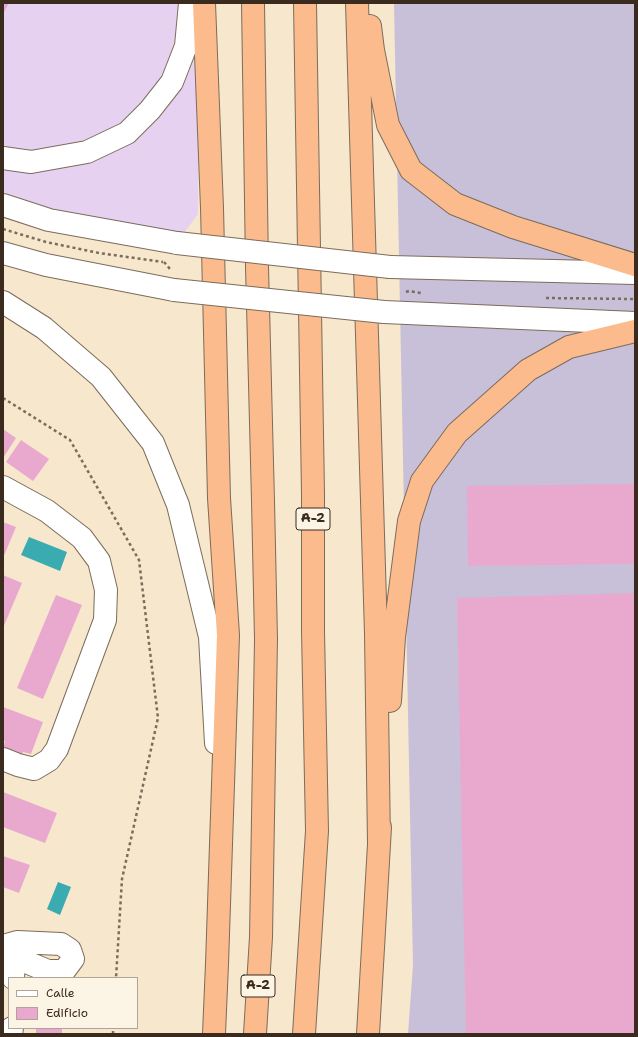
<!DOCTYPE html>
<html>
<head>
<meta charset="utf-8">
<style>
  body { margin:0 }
  #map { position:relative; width:638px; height:1037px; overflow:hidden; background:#f6e7cd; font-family:"Shantell Sans",sans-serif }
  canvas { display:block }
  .frame { position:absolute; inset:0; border:4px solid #3b2a1e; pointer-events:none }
  .legend { position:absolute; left:8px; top:977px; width:130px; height:52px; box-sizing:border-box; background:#fcf5e5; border:1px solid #afa495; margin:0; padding:5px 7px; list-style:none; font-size:12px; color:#3b2a1e }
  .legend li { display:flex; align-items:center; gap:8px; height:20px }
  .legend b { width:20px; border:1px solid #afa495 }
</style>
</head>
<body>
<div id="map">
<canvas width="638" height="1037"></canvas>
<div class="frame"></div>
<ul class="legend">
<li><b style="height:5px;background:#fff"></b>Calle</li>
<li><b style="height:11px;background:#e9a9cf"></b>Edificio</li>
</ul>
</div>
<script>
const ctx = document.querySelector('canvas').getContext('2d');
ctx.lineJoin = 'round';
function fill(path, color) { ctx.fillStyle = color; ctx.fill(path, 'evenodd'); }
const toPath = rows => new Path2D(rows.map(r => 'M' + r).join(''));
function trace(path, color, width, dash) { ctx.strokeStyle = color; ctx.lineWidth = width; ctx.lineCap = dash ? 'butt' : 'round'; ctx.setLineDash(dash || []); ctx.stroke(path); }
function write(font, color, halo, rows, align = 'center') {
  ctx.font = font + ' "Shantell Sans",sans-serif'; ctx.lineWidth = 3; ctx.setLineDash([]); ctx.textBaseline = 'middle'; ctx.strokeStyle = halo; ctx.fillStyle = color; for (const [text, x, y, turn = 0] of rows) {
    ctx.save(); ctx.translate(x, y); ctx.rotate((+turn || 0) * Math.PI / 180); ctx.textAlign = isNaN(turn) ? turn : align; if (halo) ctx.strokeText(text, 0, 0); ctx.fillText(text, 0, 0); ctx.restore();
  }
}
fill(toPath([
  [3,3,199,3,198,214,177,243,3,205]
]), '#e6d2f0');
fill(toPath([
  [394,3,635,3,635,1034,408,1034,413,965]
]), '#c8bfd8');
fill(toPath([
  [29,537,67,552,60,571,21,555],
  [58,882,71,887,60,915,47,909]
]), '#39abb1');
fill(toPath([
  [3,3,9,3,3,14],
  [3,429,16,438,3,458],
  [21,440,49,459,33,481,6,462],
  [635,484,635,564,468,566,467,486],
  [3,522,16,527,3,558],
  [3,575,22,583,3,628],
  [635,593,635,1034,466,1034,457,598],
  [56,595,82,605,43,699,17,688],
  [3,707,43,722,31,754,23,752,21,758,3,752,3,748,5,741,3,740],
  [3,792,57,813,45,843,3,827],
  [3,856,30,865,19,893,3,887],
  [36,1028,62,1028,62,1034,36,1034]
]), '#e9a9cf');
const minor = toPath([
  [3,158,31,162,87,152,127,133,150,110,172,82,186,46,190,3],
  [3,205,49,220,177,243],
  [3,253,46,265,174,290],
  [390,267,635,273],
  [3,302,44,328,101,377,153,443,178,505,210,637,216,743],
  [384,312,635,323],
  [3,487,47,511,82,538,99,561,106,590,105,620,57,749,49,760,34,769,18,765,3,759],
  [3,946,17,942,61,944,70,950,73,959,64,971,48,971,14,957,3,947],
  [13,978,14,957],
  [11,1034,12,1028]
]);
const highway = toPath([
  [204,3,212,208,219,498,228,635,217,964,214,1034],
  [253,3,257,267,263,501,266,639,261,937,255,1034],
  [357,3,376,634,379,843],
  [370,26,373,50,388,125,411,170,455,204,513,227,635,265],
  [390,701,394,637,409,521,422,481,457,433,528,370,569,347,635,331],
  [304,1034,317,831,313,631,313,494,305,3],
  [368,1034,380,827]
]);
trace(minor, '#7c6c5b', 24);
trace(highway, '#7c6c5b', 24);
trace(toPath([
  [3,229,46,242,99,253,163,262],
  [164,262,170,269],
  [406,292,409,291,421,293],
  [546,298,635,299],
  [3,398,70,440,139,560,158,718,122,879,116,978],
  [113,1034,113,1028]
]), '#7c6c5b', 2.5, [3, 3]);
trace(minor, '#fff', 22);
trace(highway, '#fbbb8c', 22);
const minorBridge = toPath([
  [177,243,390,267],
  [174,290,384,312]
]);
trace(minorBridge, '#7c6c5b', 24, []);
trace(minorBridge, '#fff', 22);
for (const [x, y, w] of [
  [313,519,34],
  [258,986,34]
]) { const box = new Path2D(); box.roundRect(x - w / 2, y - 11, w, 22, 3); ctx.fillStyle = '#fcf5e5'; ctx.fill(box); trace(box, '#3b2a1e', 1); }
write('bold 13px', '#3b2a1e', null, [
  ["A-2",313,519],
  ["A-2",258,986]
]);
</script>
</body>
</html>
